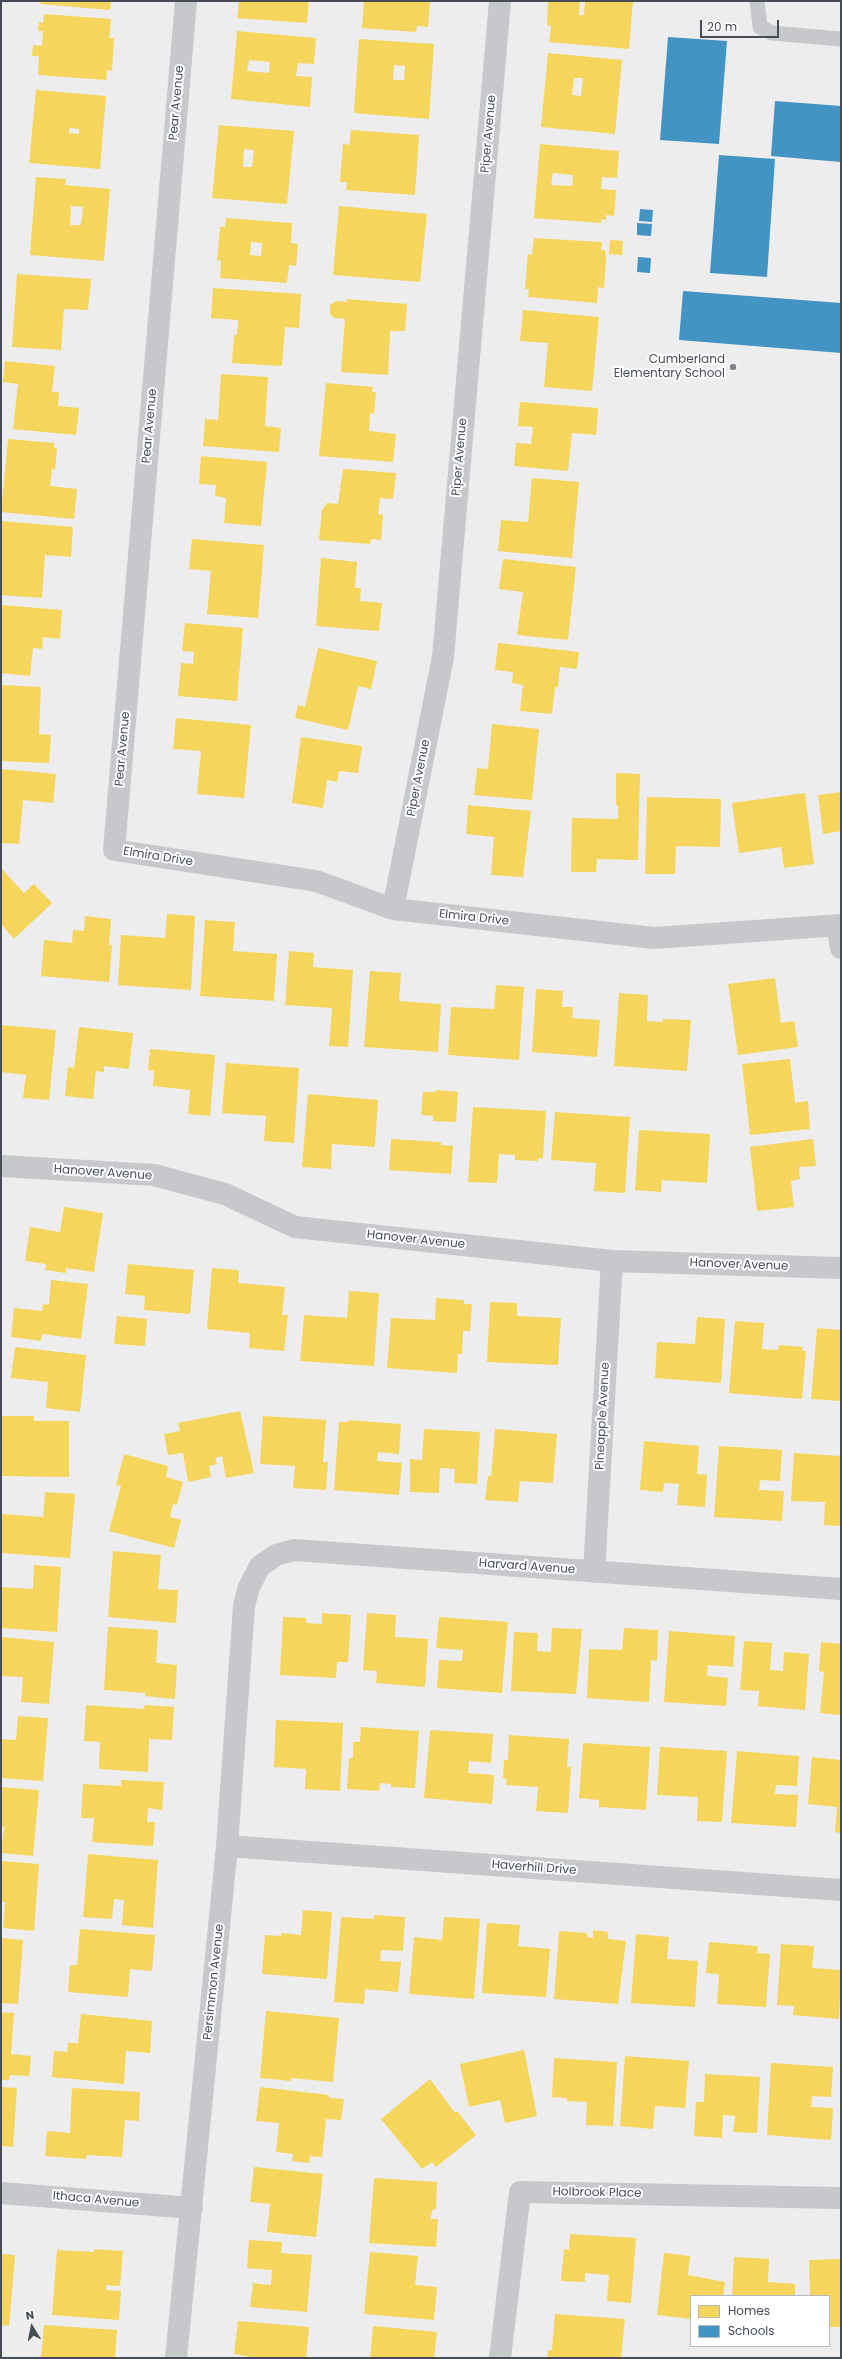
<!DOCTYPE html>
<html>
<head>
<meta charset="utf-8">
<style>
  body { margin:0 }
  #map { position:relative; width:842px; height:2359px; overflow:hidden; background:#ededed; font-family:Poppins,sans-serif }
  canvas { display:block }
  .frame { position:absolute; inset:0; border:2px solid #464d57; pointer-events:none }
  .legend { position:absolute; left:690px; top:2295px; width:140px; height:52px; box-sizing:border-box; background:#fff; border:1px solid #b5b8bc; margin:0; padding:5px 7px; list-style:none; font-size:12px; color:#464d57 }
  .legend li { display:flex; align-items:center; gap:8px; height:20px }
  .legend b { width:20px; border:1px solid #b5b8bc }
  .north { position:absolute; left:12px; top:2307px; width:40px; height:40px; -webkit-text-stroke:3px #fff; paint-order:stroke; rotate:350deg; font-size:11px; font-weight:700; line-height:16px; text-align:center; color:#464d57 }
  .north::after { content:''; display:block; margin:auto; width:14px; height:18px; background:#464d57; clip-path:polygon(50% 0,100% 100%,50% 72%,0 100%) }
  .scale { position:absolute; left:700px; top:20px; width:79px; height:18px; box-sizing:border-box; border:2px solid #464d57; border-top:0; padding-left:5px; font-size:12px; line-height:14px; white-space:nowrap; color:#464d57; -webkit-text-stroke:3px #fff; paint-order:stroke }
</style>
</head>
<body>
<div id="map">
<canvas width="842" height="2359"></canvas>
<div class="frame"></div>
<ul class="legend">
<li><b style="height:11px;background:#f6d55c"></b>Homes</li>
<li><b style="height:11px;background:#4393c3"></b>Schools</li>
</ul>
<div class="north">N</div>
<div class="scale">20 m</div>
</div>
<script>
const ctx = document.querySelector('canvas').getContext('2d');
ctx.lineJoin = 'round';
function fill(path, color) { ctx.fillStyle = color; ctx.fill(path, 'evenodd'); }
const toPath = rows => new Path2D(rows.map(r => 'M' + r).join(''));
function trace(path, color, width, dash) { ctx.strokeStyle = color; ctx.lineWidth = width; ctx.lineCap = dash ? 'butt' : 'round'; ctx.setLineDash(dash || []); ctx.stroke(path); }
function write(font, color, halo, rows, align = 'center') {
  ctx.font = font + ' Poppins,sans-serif'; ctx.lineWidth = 4; ctx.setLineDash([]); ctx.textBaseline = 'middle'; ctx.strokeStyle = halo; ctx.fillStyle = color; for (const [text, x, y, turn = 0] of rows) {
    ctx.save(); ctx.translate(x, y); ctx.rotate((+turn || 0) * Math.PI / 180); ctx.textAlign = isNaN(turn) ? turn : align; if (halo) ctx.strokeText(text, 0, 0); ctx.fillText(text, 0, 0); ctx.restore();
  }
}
fill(toPath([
  [41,1,111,1,110,10,40,4],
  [239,1,309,1,307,23,237,18],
  [364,1,430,1,428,27,417,26,416,32,362,28],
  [548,1,580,1,579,15,584,15,585,1,633,1,629,49,549,42,551,26,547,25],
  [44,14,111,19,109,38,114,38,112,71,107,70,106,80,38,75,39,56,32,56,33,45,42,46,43,31,38,31,39,22,43,23],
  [237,31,316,38,314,64,298,63,296,76,312,77,310,107,231,99],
  [249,60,270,62,269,73,247,71],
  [359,39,434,44,429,119,354,113],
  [394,65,405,66,404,80,393,80],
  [548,53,622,60,615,134,541,127],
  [574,78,583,78,581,96,572,95],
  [36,90,106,96,100,169,29,163],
  [69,128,79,129,79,134,69,133],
  [219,125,294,131,287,204,212,198],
  [244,149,254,150,252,167,243,167],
  [351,130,419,135,415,195,346,190,347,182,340,182,343,144,349,145],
  [540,144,619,151,617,178,602,177,601,189,616,190,614,216,606,215,606,220,601,219,601,223,534,218],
  [553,173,573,175,572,186,551,185],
  [36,177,66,179,65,185,110,189,104,261,30,255],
  [71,206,83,207,81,225,70,225],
  [339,206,427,214,420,282,333,275],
  [226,218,292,223,291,243,298,244,296,266,289,265,287,283,220,278,221,261,217,260,220,227,225,227],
  [251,242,262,243,261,256,250,255],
  [534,238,602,242,601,250,605,250,606,260,604,288,598,287,597,303,528,297,529,289,525,289,528,254,532,255],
  [610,240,623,241,622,255,609,254],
  [17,274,91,279,88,310,64,309,61,350,12,347],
  [213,288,301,294,299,328,285,327,282,366,232,363,234,335,237,335,238,320,211,318],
  [347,299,407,304,405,331,390,331,388,375,341,372,345,319,334,318,330,314,330,305,336,301,347,302],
  [523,310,599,317,592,391,544,387,548,343,520,341],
  [5,361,55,366,52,392,59,392,58,406,79,408,76,435,13,429,18,384,3,382],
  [221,374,268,377,265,426,281,428,279,452,203,446,205,419,218,420],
  [326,383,373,387,372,392,376,392,374,414,370,413,369,431,396,434,393,462,319,456],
  [520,402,598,408,596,435,572,433,568,471,514,466,516,443,531,444,533,427,518,426],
  [8,439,54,443,54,448,57,448,55,470,52,469,50,486,77,489,74,519,1,512],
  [201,456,267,462,261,526,224,523,226,498,215,496,216,485,199,484],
  [343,469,396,473,393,499,380,498,378,514,383,515,381,540,371,539,370,544,319,540,322,510,327,503,338,504],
  [532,478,579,482,572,558,498,551,501,520,528,522],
  [1,521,73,527,71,557,45,555,42,598,1,595],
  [192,539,264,545,258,618,207,614,211,571,189,569],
  [321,558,357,562,355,588,361,588,360,601,382,603,379,631,316,626],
  [503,559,576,567,568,640,517,635,523,592,499,589],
  [1,605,62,610,60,639,43,637,42,649,33,648,30,676,1,673],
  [185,623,243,628,237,701,178,696,181,663,193,664,194,652,182,651],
  [498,643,579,652,577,669,560,667,558,687,555,687,552,714,520,711,523,685,512,683,513,672,495,670],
  [318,648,377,661,371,689,358,686,348,730,295,718,298,705,305,707],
  [1,685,41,687,39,734,51,735,49,763,1,761],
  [176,718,251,725,244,798,197,794,201,751,173,749],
  [492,724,539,729,532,800,474,795,477,768,488,769],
  [301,737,362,746,358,773,339,771,337,782,327,780,323,808,292,803],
  [1,769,56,774,53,803,23,800,19,844,1,843],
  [616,773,640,774,638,860,597,859,596,872,571,872,572,818,618,819,618,805,616,805],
  [841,792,841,831,823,834,818,795],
  [805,793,814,864,784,868,781,847,739,853,732,803],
  [647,797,721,799,720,847,676,846,675,874,645,874],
  [468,805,531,811,523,877,491,875,494,837,466,834],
  [1,868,24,893,34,884,52,903,14,939,1,924],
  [167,914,195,916,191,990,118,985,121,935,165,938],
  [85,916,111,919,109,945,112,945,109,982,41,976,44,940,72,943,73,930,84,931],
  [205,920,235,922,233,951,277,954,274,1001,200,996],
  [289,951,314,953,313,967,353,970,348,1047,329,1046,332,1008,285,1005],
  [370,971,401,973,399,1001,441,1004,438,1052,364,1047],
  [775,978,781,1023,794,1021,798,1047,738,1055,728,984],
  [496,985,524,987,519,1060,448,1055,451,1007,494,1009],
  [536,989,563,991,562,1007,573,1007,572,1018,600,1020,597,1057,532,1052],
  [619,993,648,995,647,1021,663,1022,663,1019,691,1020,687,1071,614,1066],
  [1,1025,56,1030,49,1100,23,1098,26,1075,1,1072],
  [79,1027,133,1033,129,1069,104,1066,104,1072,96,1071,93,1099,65,1096,68,1067,74,1068],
  [150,1049,215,1055,210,1116,188,1114,190,1090,153,1086,154,1071,148,1070],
  [790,1059,795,1103,808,1101,810,1129,750,1135,742,1064],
  [226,1063,299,1068,294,1143,264,1141,266,1116,222,1113],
  [436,1090,458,1092,456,1122,433,1121,433,1116,421,1115,423,1092,435,1092],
  [308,1094,378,1100,375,1147,332,1144,331,1169,302,1167],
  [473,1107,546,1111,543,1158,538,1158,538,1161,515,1160,515,1155,499,1154,497,1183,468,1182],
  [555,1112,630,1117,625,1193,594,1191,596,1163,551,1160],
  [639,1130,710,1134,707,1183,662,1180,661,1192,635,1190],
  [391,1139,441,1142,441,1145,453,1146,451,1174,389,1170],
  [813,1139,816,1166,799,1167,800,1179,791,1181,794,1207,757,1211,750,1147],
  [64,1207,103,1213,94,1272,66,1268,66,1273,45,1270,46,1264,25,1261,30,1227,60,1232],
  [128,1264,194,1270,190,1314,144,1310,145,1296,125,1294],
  [212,1268,239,1270,238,1283,285,1287,282,1315,288,1315,284,1351,249,1348,250,1333,207,1329],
  [51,1280,88,1284,81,1339,42,1334,41,1341,11,1337,14,1308,42,1311,43,1304,49,1305],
  [349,1291,379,1293,374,1366,300,1361,304,1315,347,1318],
  [436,1298,464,1300,464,1304,472,1304,470,1331,463,1331,462,1354,458,1354,457,1373,387,1368,391,1318,435,1320],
  [490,1302,517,1303,517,1316,561,1318,558,1365,487,1362],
  [117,1316,147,1319,145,1346,114,1344],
  [697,1317,725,1319,721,1383,655,1378,657,1342,695,1344],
  [735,1321,764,1323,762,1349,778,1350,779,1345,803,1347,802,1351,806,1351,802,1399,729,1393],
  [817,1328,841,1330,841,1401,811,1399],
  [15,1347,86,1355,80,1412,46,1408,48,1382,11,1378],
  [240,1411,254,1473,226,1478,222,1456,215,1458,217,1464,209,1466,211,1477,188,1482,183,1453,168,1455,164,1434,180,1431,178,1423],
  [1,1416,34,1416,34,1421,69,1421,69,1477,1,1476],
  [263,1416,326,1420,323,1462,328,1462,326,1490,293,1488,295,1466,260,1464],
  [349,1420,401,1424,399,1454,378,1452,377,1461,402,1463,399,1495,334,1490,339,1422,348,1422],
  [424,1429,480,1432,477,1484,454,1483,455,1469,440,1468,439,1493,410,1492,410,1459,422,1460],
  [495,1429,557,1434,553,1483,520,1481,518,1502,485,1500,488,1476,491,1476],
  [644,1441,699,1446,697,1474,707,1475,705,1507,677,1505,679,1484,664,1483,663,1492,640,1490],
  [719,1446,782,1450,780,1481,760,1480,759,1490,784,1491,782,1521,714,1517],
  [794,1453,841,1456,841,1526,824,1525,825,1502,791,1501],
  [124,1454,168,1466,166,1477,183,1482,177,1505,173,1504,170,1517,181,1520,174,1548,109,1531,121,1486,116,1485],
  [45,1492,75,1494,70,1558,1,1553,2,1514,43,1517],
  [113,1551,161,1555,158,1589,178,1590,176,1623,108,1617],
  [34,1565,61,1567,57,1632,1,1628,1,1587,33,1589],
  [322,1613,351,1615,348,1662,337,1662,336,1678,280,1675,283,1617,306,1618,306,1623,322,1624],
  [367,1613,396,1615,395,1637,428,1639,425,1687,376,1683,377,1671,363,1670],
  [439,1617,508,1622,502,1693,437,1688,439,1660,462,1661,463,1650,436,1648],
  [108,1627,158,1630,156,1663,177,1665,175,1699,145,1696,146,1693,104,1690],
  [552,1628,582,1629,576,1694,511,1691,514,1632,538,1633,537,1651,551,1652],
  [624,1628,658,1630,657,1661,651,1660,649,1702,587,1698,589,1649,622,1650],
  [669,1631,735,1636,733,1667,708,1665,707,1676,728,1678,726,1706,664,1702],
  [1,1637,54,1642,49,1704,21,1702,23,1677,1,1676],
  [744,1641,772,1643,770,1670,783,1671,784,1652,809,1654,805,1710,758,1706,759,1691,740,1690],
  [821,1642,841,1644,841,1715,820,1713,824,1672,819,1671],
  [86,1705,144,1709,145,1705,174,1707,172,1740,149,1739,148,1772,99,1769,100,1742,84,1741],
  [18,1716,48,1718,43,1781,1,1778,1,1739,16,1740],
  [276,1720,343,1723,340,1791,305,1789,306,1769,274,1767],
  [361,1727,419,1731,415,1788,391,1787,391,1784,380,1783,379,1791,347,1789,349,1758,353,1758,353,1742,360,1742],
  [430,1730,493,1734,491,1763,469,1761,468,1773,494,1775,492,1804,424,1798],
  [509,1735,569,1739,567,1767,571,1767,568,1813,536,1811,538,1787,506,1785,507,1779,503,1778,504,1760,508,1760],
  [583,1743,650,1747,646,1810,599,1807,599,1800,579,1798],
  [660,1747,727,1751,722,1822,697,1821,698,1797,657,1795],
  [737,1751,799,1756,797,1786,776,1785,775,1794,798,1795,796,1827,731,1823],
  [812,1757,841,1760,841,1833,835,1832,837,1807,808,1804],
  [121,1780,164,1782,162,1810,148,1808,147,1822,155,1822,153,1846,92,1842,94,1818,81,1818,83,1784,121,1786],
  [1,1787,39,1790,33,1856,1,1853,4,1827,1,1827],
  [88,1854,158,1860,153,1928,122,1925,124,1900,114,1899,112,1919,83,1917],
  [1,1861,39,1864,34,1931,3,1928,5,1902,1,1902],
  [303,1910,332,1912,327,1979,262,1974,265,1935,281,1936,281,1933,301,1935],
  [374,1915,405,1917,403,1951,381,1950,380,1961,401,1962,398,1992,365,1989,364,2004,334,2002,341,1917,374,1919],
  [444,1917,480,1919,474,1999,409,1994,414,1937,442,1940],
  [487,1923,520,1925,518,1946,550,1949,546,1997,482,1993],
  [80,1929,155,1935,152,1971,130,1969,128,1997,68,1992,70,1965,77,1965],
  [593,1930,608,1932,608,1939,626,1941,618,2004,554,1999,559,1931,587,1933,587,1937,593,1938],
  [636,1934,669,1937,667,1959,698,1961,695,2007,631,2003],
  [1,1938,23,1940,18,2004,1,2003],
  [709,1942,758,1946,757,1953,770,1954,766,2007,717,2004,719,1974,706,1973],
  [781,1944,814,1946,812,1968,841,1970,839,2019,793,2015,794,2006,777,2005],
  [266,2011,339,2018,333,2082,291,2078,291,2081,260,2078],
  [1,2012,14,2013,11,2054,31,2056,29,2076,10,2075,9,2080,1,2080],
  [81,2014,152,2021,150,2053,126,2051,124,2084,52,2077,54,2051,67,2052,68,2043,78,2043],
  [524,2050,537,2116,505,2123,500,2100,469,2107,460,2064],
  [625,2056,689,2061,685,2108,655,2106,653,2129,620,2126],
  [554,2058,617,2062,613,2126,586,2125,587,2102,567,2101,567,2098,552,2097],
  [771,2063,833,2067,831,2097,812,2096,811,2107,833,2108,831,2140,767,2135],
  [705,2074,760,2077,757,2133,733,2132,735,2116,723,2115,722,2138,694,2136,696,2102,704,2102],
  [430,2079,455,2113,457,2111,476,2135,436,2167,432,2162,422,2169,381,2119],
  [1,2087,17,2088,13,2147,1,2146],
  [260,2087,329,2095,329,2098,344,2099,341,2120,326,2119,322,2157,310,2156,309,2163,292,2161,293,2154,276,2152,279,2123,256,2121],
  [72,2088,140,2092,139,2121,125,2120,122,2157,87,2155,86,2159,45,2156,47,2131,70,2133],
  [254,2167,323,2174,316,2237,267,2232,270,2204,250,2202],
  [374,2178,437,2182,436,2209,433,2209,430,2219,438,2219,436,2247,369,2243],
  [570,2234,636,2238,631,2303,607,2301,609,2275,585,2273,585,2282,561,2281,564,2249,569,2250],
  [249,2240,282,2242,281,2253,312,2255,307,2312,250,2307,253,2283,271,2285,272,2270,247,2268],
  [94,2249,123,2251,120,2286,106,2285,106,2290,121,2291,119,2320,52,2315,57,2250,94,2252],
  [370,2252,418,2256,415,2285,437,2287,434,2320,364,2314],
  [664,2253,690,2256,688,2275,725,2282,723,2296,691,2296,691,2319,657,2315],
  [1,2254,15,2255,9,2326,1,2325],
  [734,2257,769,2259,768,2282,795,2284,795,2296,732,2296],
  [840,2259,841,2327,829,2327,829,2296,810,2296,809,2260],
  [555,2314,625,2319,621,2358,547,2358,548,2350,552,2350],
  [238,2321,309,2327,306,2358,257,2358,234,2354],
  [44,2325,117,2330,115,2358,41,2358],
  [373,2326,437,2332,434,2358,370,2358]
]), '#f6d55c');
fill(toPath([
  [668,37,727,41,719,144,660,140],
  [775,101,841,106,841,162,771,156],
  [719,155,775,159,767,277,710,273],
  [640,209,653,210,652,222,639,221],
  [637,223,652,224,651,236,637,235],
  [638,257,651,258,650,273,637,272],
  [683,291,841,303,841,353,679,340]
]), '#4393c3');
trace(toPath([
  [757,1,760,27,772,33,841,39]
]), '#c7c8cb', 15);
trace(toPath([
  [186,1,114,850,316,881,393,909,654,938,841,925],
  [393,909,443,657,500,1],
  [837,925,841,948],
  [1,1166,154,1175,225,1194,295,1227,612,1261,841,1268],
  [594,1572,612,1261],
  [227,1846,841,1890],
  [1,2193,192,2208],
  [176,2358,227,1846,244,1606,249,1587,260,1566,276,1555,294,1550,841,1589],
  [500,2358,520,2192,841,2198]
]), '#c7c8cb', 22);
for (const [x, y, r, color] of [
  [733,367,4,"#80858c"]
]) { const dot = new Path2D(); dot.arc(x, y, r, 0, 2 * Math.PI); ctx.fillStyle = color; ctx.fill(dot); trace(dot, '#fff', 1.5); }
write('12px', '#464d57', '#fff', [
  ["Pear Avenue",177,103,-85],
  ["Piper Avenue",489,134,-85],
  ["Pear Avenue",150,426,-85],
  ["Piper Avenue",460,457,-85],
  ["Pear Avenue",123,749,-85],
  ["Piper Avenue",419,778,-79],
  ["Elmira Drive",158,857,9],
  ["Elmira Drive",474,918,6],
  ["Hanover Avenue",103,1173,4],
  ["Hanover Avenue",416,1240,6],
  ["Hanover Avenue",739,1265,2],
  ["Pineapple Avenue",603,1416,-87],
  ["Harvard Avenue",527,1567,4],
  ["Haverhill Drive",534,1868,4],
  ["Persimmon Avenue",214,1982,-84],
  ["Holbrook Place",597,2193,1],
  ["Ithaca Avenue",96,2200,5]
]);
write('12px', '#464d57', '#fff', [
  ["Cumberland",725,360],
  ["Elementary School",725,374]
], 'right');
</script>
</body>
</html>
